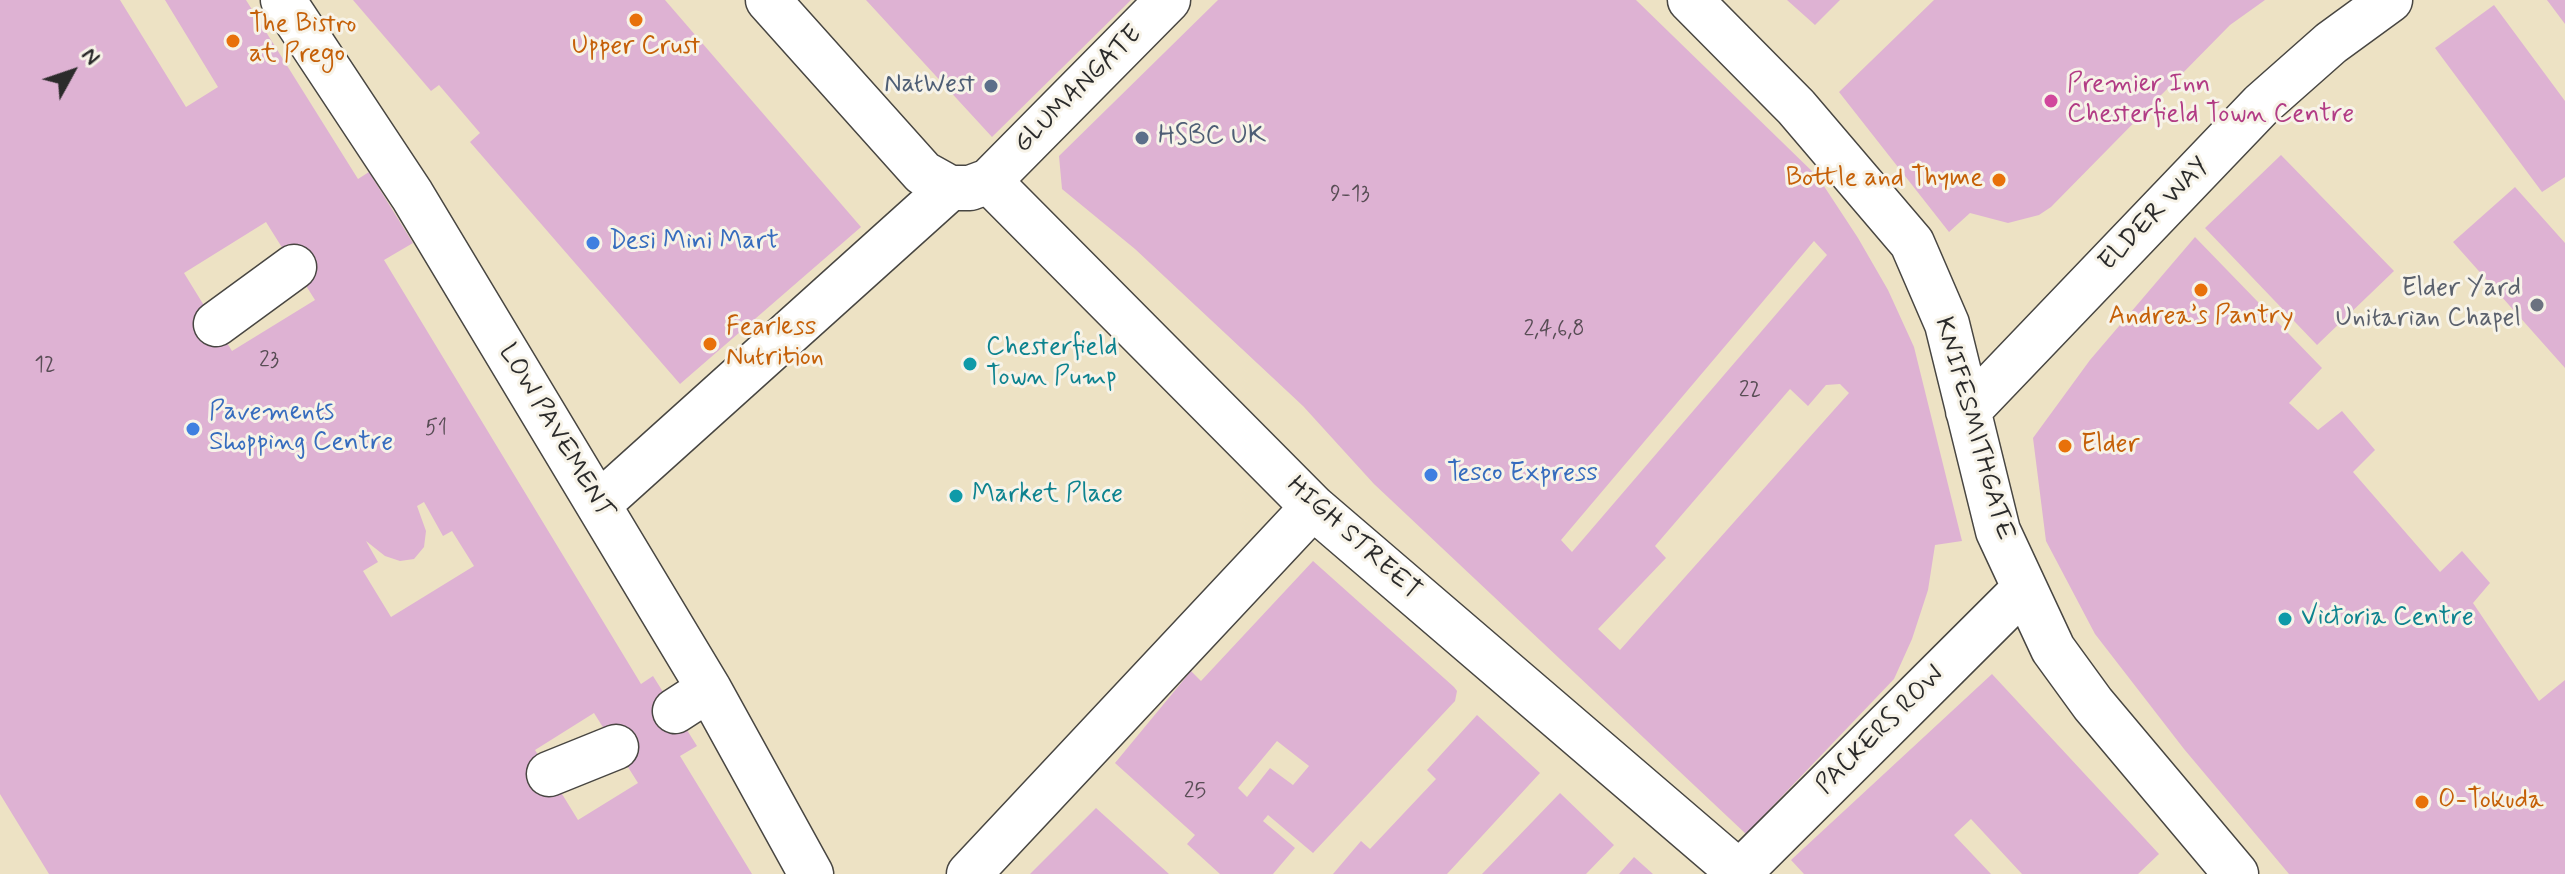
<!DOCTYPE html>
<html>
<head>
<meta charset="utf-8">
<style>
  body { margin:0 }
  #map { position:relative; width:2565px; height:874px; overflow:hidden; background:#ede2c4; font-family:Mynerve,sans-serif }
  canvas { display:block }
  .north { position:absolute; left:32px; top:32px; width:80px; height:80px; -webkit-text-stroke:6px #f7f3e8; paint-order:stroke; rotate:50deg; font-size:22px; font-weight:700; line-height:32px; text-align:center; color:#2b2b2b }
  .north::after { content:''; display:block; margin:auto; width:28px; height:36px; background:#2b2b2b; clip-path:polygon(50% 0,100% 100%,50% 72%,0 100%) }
</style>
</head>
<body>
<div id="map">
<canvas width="2565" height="874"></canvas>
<div class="north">N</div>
</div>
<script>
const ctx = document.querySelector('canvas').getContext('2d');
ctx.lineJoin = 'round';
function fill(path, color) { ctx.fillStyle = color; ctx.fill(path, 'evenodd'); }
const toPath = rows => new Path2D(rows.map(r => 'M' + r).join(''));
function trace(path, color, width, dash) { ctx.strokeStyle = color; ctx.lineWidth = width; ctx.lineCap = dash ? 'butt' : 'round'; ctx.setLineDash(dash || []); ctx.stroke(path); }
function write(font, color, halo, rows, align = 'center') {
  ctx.font = font + ' Mynerve,sans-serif'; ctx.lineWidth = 6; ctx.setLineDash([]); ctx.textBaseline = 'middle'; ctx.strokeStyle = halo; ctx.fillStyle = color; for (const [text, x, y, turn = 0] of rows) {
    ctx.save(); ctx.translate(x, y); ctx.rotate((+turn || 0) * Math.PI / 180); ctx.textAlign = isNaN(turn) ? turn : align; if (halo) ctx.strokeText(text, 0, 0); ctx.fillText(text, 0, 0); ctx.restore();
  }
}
fill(toPath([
  [0,0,120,0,186,107,218,87,165,0,246,0,358,179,369,172,413,243,384,260,641,684,653,676,697,746,680,756,752,874,49,874,0,794],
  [266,222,315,300,232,351,184,273],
  [424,502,443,536,452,531,474,566,391,617,363,571,378,562,366,541,385,556,400,561,414,559,424,547,426,531,417,506],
  [594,713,638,783,578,820,535,750],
  [353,0,665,0,861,227,680,384,470,142,480,133,439,85,431,91],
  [866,0,1131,0,992,137],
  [1218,0,1636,0,1818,177,1858,238,1888,290,1914,347,1962,541,1935,545,1928,590,1912,639,1894,679,1746,834,1374,484,1303,406,1135,249,1062,189,1059,156],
  [1814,241,1827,255,1572,552,1561,540],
  [1840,384,1849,393,1620,650,1598,629,1666,558,1655,546,1790,389,1808,406,1826,385],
  [1787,0,1840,0,1815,25],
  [1934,0,2265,0,2230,25,2051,207,2039,215,2008,223,1970,213,1949,232,1839,92],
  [2547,0,2565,0,2565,24],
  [2494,5,2565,101,2565,177,2542,192,2435,48],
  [2281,155,2394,271,2317,345,2205,228],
  [2515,187,2565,243,2565,368,2453,242],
  [2195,237,2322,368,2289,403,2318,430,2342,411,2375,450,2353,472,2440,572,2462,551,2490,583,2473,603,2539,701,2565,680,2565,874,2289,874,2184,749,2095,634,2046,541,2033,438,2090,360],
  [1313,561,1454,687,1457,691,1455,701,1313,853,1268,815,1263,821,1295,848,1273,874,1220,874,1187,844,1195,835,1115,763,1191,671,1201,681],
  [1277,741,1309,766,1293,785,1270,768,1247,797,1238,788],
  [1992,674,2159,854,2138,874,2022,874,1971,819,1954,835,1991,874,1804,874,1791,860],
  [1477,715,1540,773,1447,874,1333,874,1361,841,1370,849,1436,779,1427,770],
  [1560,793,1614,845,1586,874,1482,874],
  [1096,808,1169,874,1030,874],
  [1634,857,1653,874,1619,874]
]), '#deb2d3');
const street = toPath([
  [283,0,412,195,709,689,811,874],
  [768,0,923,173,950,188,970,188,989,181,1168,0],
  [1690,0,1796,107,1912,243,1947,324,1998,531,2053,649,2093,704,2236,874],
  [989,181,1313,507,1741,874],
  [216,324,294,267],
  [1968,411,2262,104,2331,43,2390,0],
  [599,504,950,188],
  [675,711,709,689],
  [549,774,616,747],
  [969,874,1313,507],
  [1738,874,2024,589]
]);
trace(street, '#484642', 47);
trace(street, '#fff', 44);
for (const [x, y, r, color] of [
  [636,20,8,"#e8710a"],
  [233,41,8,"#e8710a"],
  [991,86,8,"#5c6f8a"],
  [2051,101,8,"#d1479c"],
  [1142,138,8,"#5c6f8a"],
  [1999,180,8,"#e8710a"],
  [593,243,8,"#3f7fe0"],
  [2201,290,8,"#e8710a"],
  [2537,305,8,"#6b7280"],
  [710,344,8,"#e8710a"],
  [970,364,8,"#0f9aa8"],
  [193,429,8,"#3f7fe0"],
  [2065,446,8,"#e8710a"],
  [1431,475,8,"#3f7fe0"],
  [956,496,8,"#0f9aa8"],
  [2285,619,8,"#0f9aa8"],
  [2422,802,8,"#e8710a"]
]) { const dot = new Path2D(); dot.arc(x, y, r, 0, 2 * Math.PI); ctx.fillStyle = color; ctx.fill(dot); trace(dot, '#f7f3e8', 3); }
write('22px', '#584d55', null, [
  ["9-13",1350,195],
  ["2,4,6,8",1554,330],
  ["23",269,361],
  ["12",45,366],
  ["22",1750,391],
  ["51",436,429],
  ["25",1195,792]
]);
write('26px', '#c56008', '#f7f3e8', [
  ["The Bistro",249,26],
  ["at Prego",249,56],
  ["Upper Crust",636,48,"center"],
  ["Bottle and Thyme",1983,180,"right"],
  ["Andrea’s Pantry",2201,318,"center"],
  ["Fearless",726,329],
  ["Nutrition",726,359],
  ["Elder",2081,446],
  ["O-Tokuda",2438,802]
], 'left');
write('26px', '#4e5e75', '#f7f3e8', [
  ["NatWest",975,86],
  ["HSBC UK",1158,138,"left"]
], 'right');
write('26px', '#b23c85', '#f7f3e8', [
  ["Premier Inn",2067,86],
  ["Chesterfield Town Centre",2067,116]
], 'left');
write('26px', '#2b2b2b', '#f7f3e8', [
  ["GLUMANGATE",1079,90,-45],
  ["ELDER WAY",2155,215,-46],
  ["KNIFESMITHGATE",1973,429,74],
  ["LOW PAVEMENT",555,432,59],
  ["HIGH STREET",1353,539,42],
  ["PACKERS ROW",1881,731,-45]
]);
write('26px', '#366cbe', '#f7f3e8', [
  ["Desi Mini Mart",609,243],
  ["Pavements",209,414],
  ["Shopping Centre",209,444],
  ["Tesco Express",1447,475]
], 'left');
write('26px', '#5b616d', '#f7f3e8', [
  ["Elder Yard",2521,290],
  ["Unitarian Chapel",2521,320]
], 'right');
write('26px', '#0d838f', '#f7f3e8', [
  ["Chesterfield",986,349],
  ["Town Pump",986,379],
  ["Market Place",972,496],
  ["Victoria Centre",2301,619]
], 'left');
</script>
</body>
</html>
